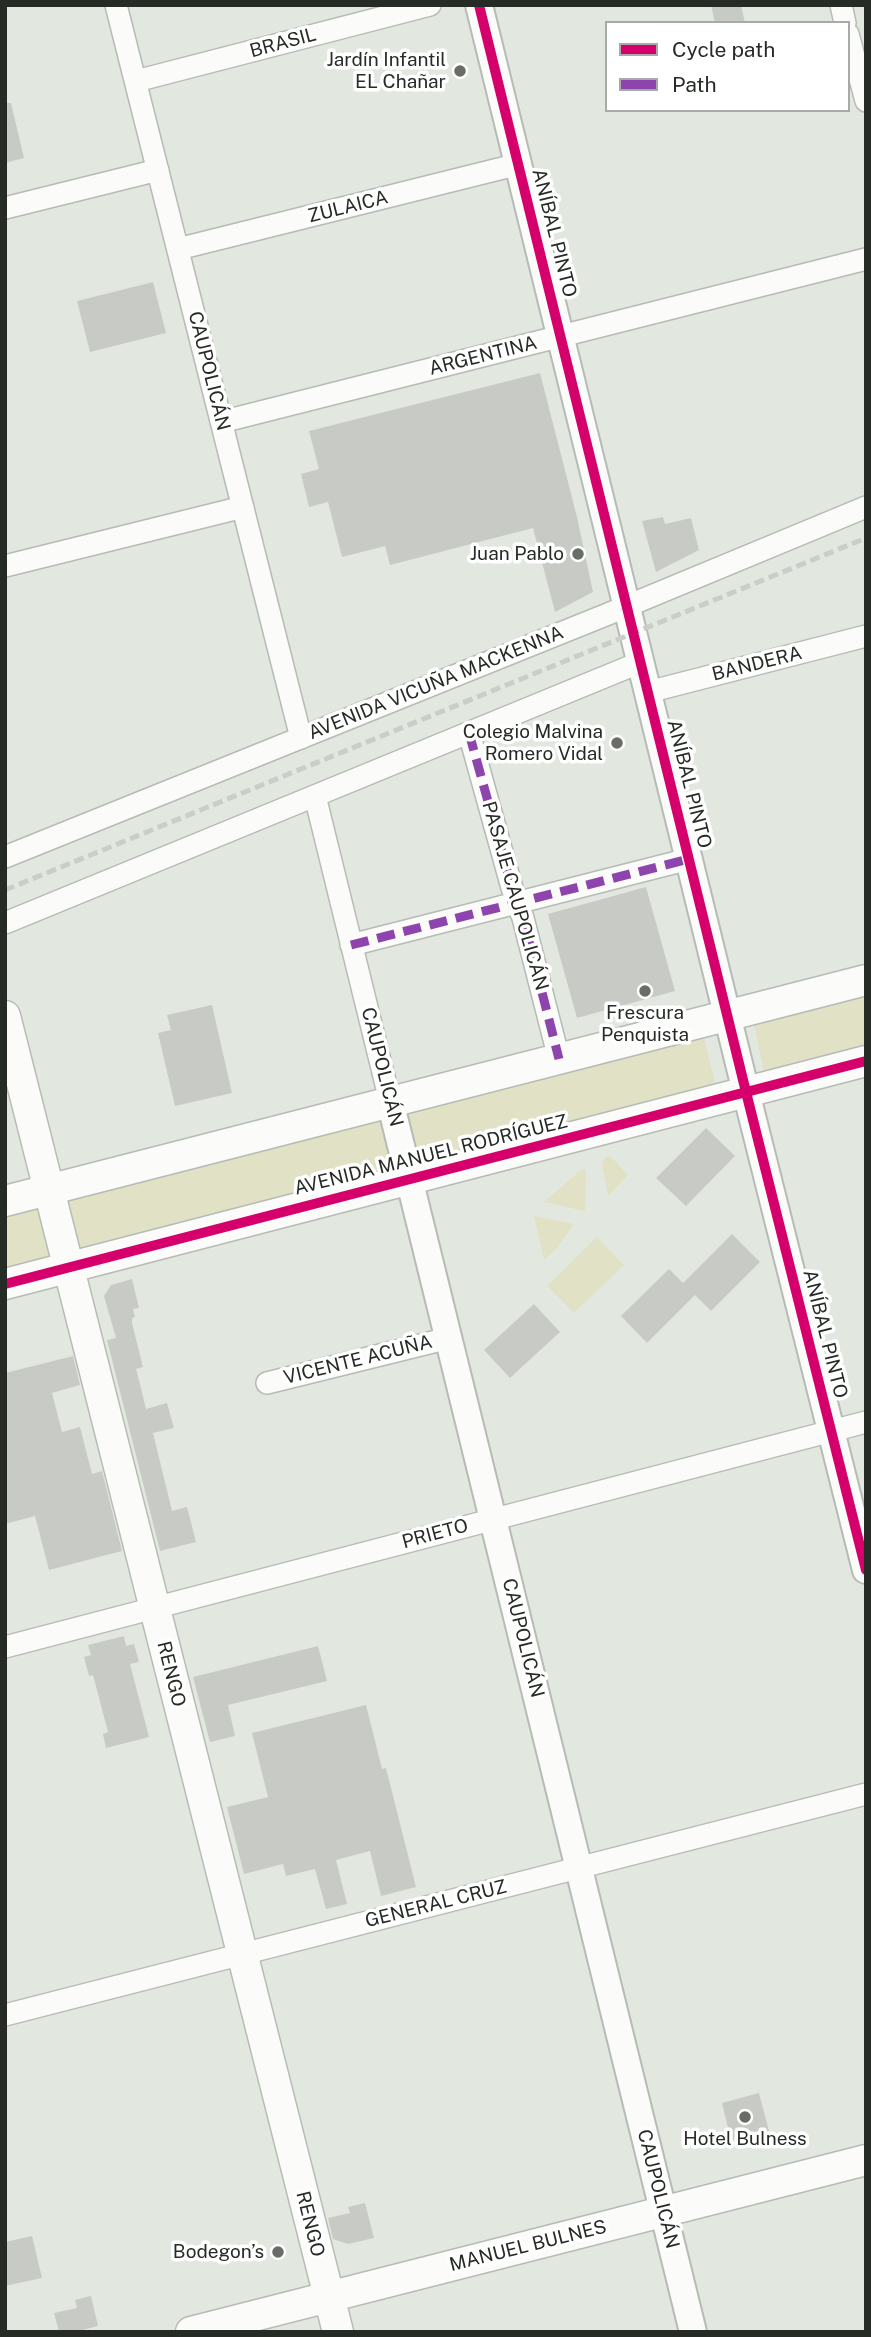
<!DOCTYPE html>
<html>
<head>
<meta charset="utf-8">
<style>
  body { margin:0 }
  #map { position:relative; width:871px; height:2337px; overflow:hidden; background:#e2e8e0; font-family:"Public Sans",sans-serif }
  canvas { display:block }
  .frame { position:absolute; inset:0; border:7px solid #262b25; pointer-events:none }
  .legend { position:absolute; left:605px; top:21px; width:245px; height:91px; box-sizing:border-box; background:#fff; border:2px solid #a8aaa8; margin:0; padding:9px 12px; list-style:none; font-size:21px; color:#262b25 }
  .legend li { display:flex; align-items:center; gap:14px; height:35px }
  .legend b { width:35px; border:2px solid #a8aaa8 }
</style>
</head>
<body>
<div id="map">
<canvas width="871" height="2337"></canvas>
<div class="frame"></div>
<ul class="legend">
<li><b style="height:9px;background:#d6006c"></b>Cycle path</li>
<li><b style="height:9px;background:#8e44ad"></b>Path</li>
</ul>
</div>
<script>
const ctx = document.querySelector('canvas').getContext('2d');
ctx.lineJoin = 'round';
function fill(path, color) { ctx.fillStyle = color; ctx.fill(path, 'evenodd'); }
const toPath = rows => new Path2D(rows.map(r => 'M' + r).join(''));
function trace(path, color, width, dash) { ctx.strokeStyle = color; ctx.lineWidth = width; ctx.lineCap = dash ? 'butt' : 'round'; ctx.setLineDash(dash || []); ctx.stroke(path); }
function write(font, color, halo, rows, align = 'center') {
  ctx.font = font + ' "Public Sans",sans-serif'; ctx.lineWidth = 7; ctx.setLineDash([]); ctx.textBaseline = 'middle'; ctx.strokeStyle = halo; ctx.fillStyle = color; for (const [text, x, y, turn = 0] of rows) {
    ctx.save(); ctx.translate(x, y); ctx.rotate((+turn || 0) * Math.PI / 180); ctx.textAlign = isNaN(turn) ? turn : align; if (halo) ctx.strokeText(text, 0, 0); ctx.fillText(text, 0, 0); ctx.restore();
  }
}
fill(toPath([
  [866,990,866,1051,765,1078,753,1018],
  [704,1038,718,1095,5,1270,5,1217],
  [608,1156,613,1159,628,1175,608,1196,602,1164,602,1161],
  [582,1169,586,1170,585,1211,544,1202],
  [534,1216,574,1224,557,1248,544,1260],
  [597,1237,624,1265,574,1313,547,1286]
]), '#e1e1c5');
fill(toPath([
  [711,5,741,5,745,23,715,23],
  [5,103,11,103,24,158,5,163],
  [153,282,166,333,90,352,77,301],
  [540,373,577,517,593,592,555,612,533,528,390,565,385,546,342,557,328,502,309,507,301,474,319,469,309,431],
  [663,517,665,524,691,518,699,550,656,572,642,521],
  [646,887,675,991,577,1018,548,914],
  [212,1005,232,1093,175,1106,158,1033,171,1030,167,1015],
  [706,1128,735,1156,686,1206,656,1178],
  [732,1234,760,1262,711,1311,695,1295,647,1343,621,1316,669,1269,683,1283],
  [132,1279,139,1308,133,1309,135,1317,132,1318,132,1323,143,1367,136,1369,140,1384,146,1409,167,1403,174,1428,153,1433,172,1511,187,1507,196,1542,160,1551,107,1340,116,1338,104,1296,111,1285],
  [534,1304,560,1332,510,1378,484,1350],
  [73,1356,80,1385,52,1393,62,1432,80,1427,92,1474,102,1471,122,1551,49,1570,35,1516,5,1524,5,1373],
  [124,1636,126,1646,134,1644,139,1662,130,1664,149,1737,106,1748,103,1734,108,1732,93,1675,89,1676,84,1657,91,1655,88,1645],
  [318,1646,327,1681,228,1705,235,1736,210,1742,193,1677],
  [366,1705,382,1769,386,1768,416,1887,381,1896,370,1851,336,1860,347,1904,326,1909,315,1869,286,1876,283,1864,244,1874,227,1807,268,1797,252,1733],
  [759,2093,769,2131,731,2140,722,2103],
  [365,2203,374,2238,348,2244,333,2239,328,2218,350,2213,348,2207],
  [32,2236,42,2278,5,2286,5,2242],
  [91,2296,98,2326,75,2332,59,2332,54,2313,77,2308,75,2300]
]), '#c8cbc5');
const minor = toPath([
  [116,5,301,738],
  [841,5,845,23],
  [848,34,866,101],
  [136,81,430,5],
  [5,208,158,170],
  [178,249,519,164],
  [221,422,866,259],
  [5,566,243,507],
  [648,692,866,636],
  [469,733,512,888,523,918,559,1059],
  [315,796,390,1101],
  [5,857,608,614,866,507],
  [5,923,641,662],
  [351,945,689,859],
  [267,1383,449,1338],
  [5,1647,866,1422],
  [5,2015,866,1794]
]);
const tertiary = toPath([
  [479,5,746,1092,866,1570],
  [390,1101,693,2332]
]);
const secondary = toPath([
  [5,1016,338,2332],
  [5,1201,866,980],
  [5,1284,866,1061],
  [191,2332,866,2160]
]);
trace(minor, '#b6bbb5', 24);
trace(tertiary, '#b6bbb5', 30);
trace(secondary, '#b6bbb5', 33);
trace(minor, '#fbfcfa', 21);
trace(tertiary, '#fbfcfa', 26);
trace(secondary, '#fbfcfa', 30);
trace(toPath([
  [5,890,866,538]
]), '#cacdca', 5, [10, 5]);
trace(toPath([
  [469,733,512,888,523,918,559,1059],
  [351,945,689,859]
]), '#8e44ad', 9, [18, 9]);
trace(toPath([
  [479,5,746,1092,866,1570],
  [5,1284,866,1061]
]), '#d6006c', 10);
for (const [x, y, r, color] of [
  [460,71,7,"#686d66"],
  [578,554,7,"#686d66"],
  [617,743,7,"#686d66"],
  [645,991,7,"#686d66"],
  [745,2117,7,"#686d66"],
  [278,2252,7,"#686d66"]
]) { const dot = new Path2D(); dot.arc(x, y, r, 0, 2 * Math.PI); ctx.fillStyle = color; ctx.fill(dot); trace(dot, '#fff', 2.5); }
write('19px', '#262b25', '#fff', [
  ["BRASIL",283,43,-15],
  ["ZULAICA",348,207,-14],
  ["ANÍBAL PINTO",554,233,76],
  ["ARGENTINA",483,356,-14],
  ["CAUPOLICÁN",209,371,76],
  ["BANDERA",757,664,-14],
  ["AVENIDA VICUÑA MACKENNA",436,683,-22],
  ["ANÍBAL PINTO",689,784,76],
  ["PASAJE CAUPOLICÁN",515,896,74],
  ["CAUPOLICÁN",382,1067,76],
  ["AVENIDA MANUEL RODRÍGUEZ",431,1155,-14],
  ["ANÍBAL PINTO",825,1334,76],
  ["VICENTE ACUÑA",358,1360,-14],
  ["PRIETO",435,1534,-15],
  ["CAUPOLICÁN",523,1638,76],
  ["RENGO",171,1674,76],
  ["GENERAL CRUZ",436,1904,-14],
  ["CAUPOLICÁN",658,2189,76],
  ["RENGO",310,2224,76],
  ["MANUEL BULNES",528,2246,-14]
]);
write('19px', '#262b25', '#fff', [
  ["Jardín Infantil",446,60],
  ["EL Chañar",446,82],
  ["Juan Pablo",564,554],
  ["Colegio Malvina",603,732],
  ["Romero Vidal",603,754],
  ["Frescura",645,1013,"center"],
  ["Penquista",645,1035,"center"],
  ["Hotel Bulness",745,2139,"center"],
  ["Bodegon’s",264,2252]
], 'right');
</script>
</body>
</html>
